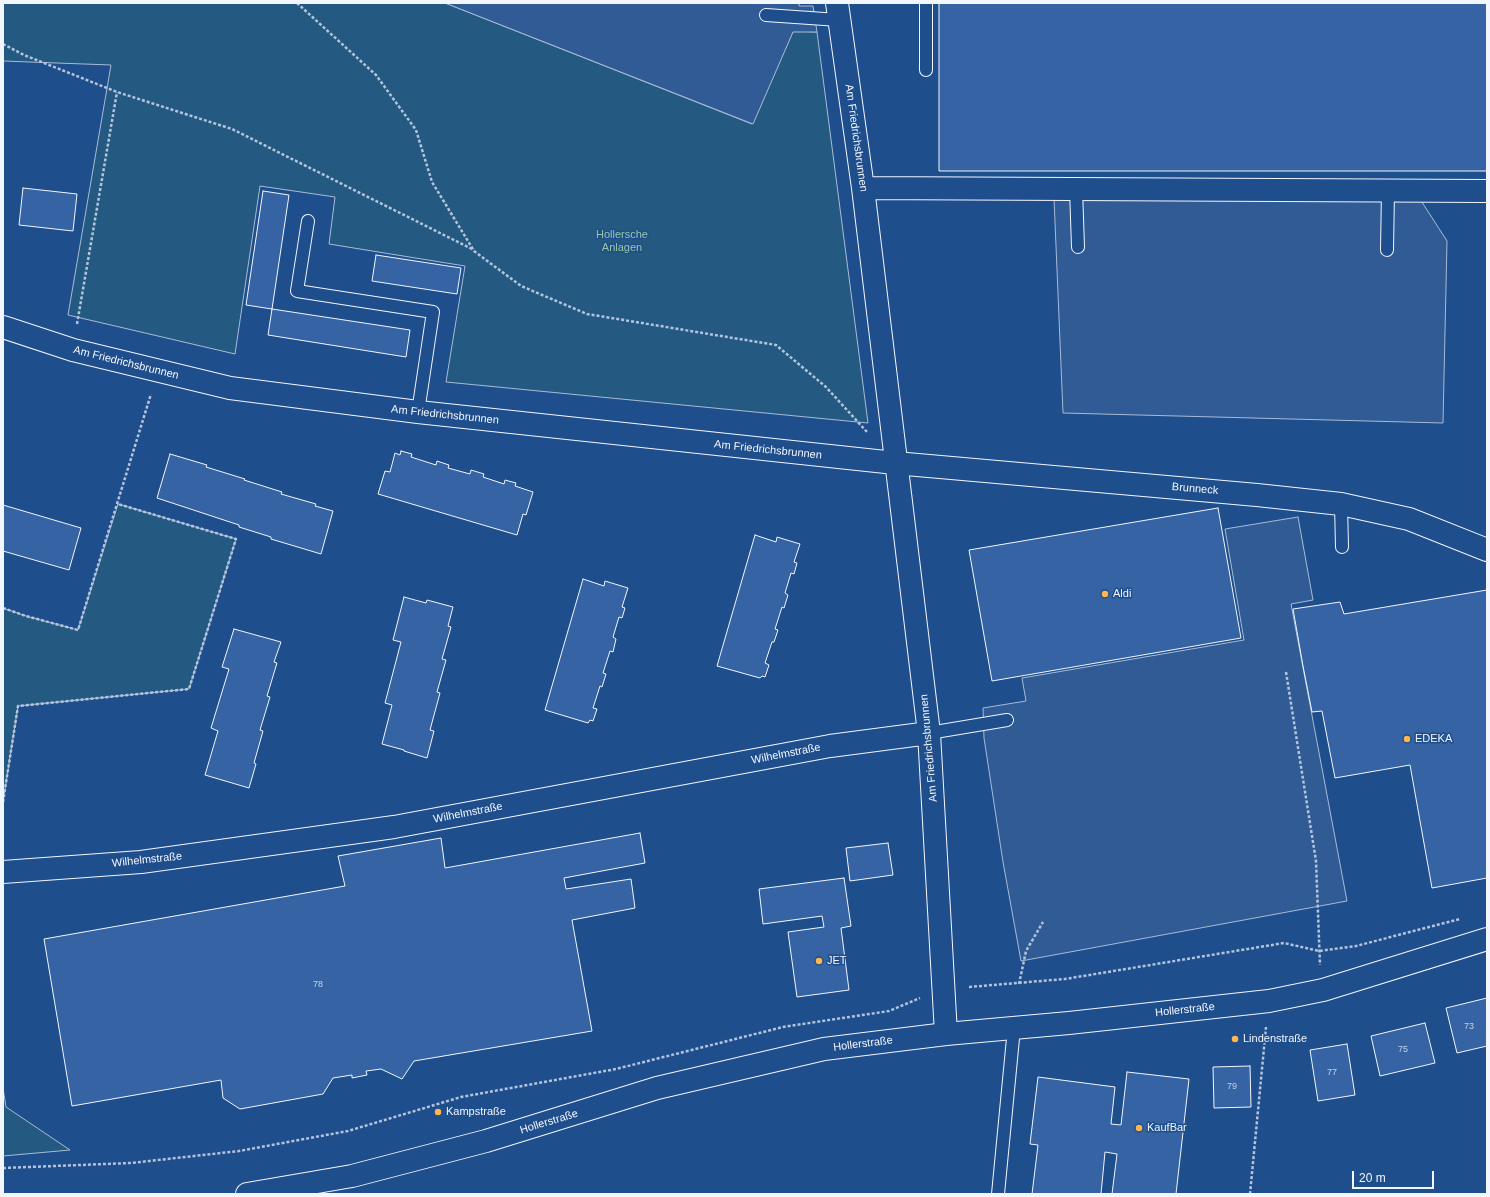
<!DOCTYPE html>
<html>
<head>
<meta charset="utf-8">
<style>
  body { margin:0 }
  #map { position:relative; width:1490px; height:1197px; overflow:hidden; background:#1f4e8c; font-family:Helvetica,sans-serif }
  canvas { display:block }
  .frame { position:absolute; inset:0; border:4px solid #f2f6ff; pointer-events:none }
  .scale { position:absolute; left:1352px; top:1171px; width:82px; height:18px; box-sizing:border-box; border:2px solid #f2f6ff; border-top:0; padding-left:5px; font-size:12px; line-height:14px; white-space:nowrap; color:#f2f6ff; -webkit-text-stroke:3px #1f4e8c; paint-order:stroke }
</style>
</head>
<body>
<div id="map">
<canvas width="1490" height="1197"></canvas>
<div class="frame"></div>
<div class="scale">20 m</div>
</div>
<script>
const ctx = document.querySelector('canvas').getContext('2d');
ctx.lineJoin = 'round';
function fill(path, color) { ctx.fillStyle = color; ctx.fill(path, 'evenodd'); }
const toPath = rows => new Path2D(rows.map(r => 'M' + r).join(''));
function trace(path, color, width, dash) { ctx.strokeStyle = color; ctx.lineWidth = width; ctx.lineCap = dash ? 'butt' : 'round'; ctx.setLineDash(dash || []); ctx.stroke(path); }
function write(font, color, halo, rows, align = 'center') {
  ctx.font = font + ' Helvetica,sans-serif'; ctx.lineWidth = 3; ctx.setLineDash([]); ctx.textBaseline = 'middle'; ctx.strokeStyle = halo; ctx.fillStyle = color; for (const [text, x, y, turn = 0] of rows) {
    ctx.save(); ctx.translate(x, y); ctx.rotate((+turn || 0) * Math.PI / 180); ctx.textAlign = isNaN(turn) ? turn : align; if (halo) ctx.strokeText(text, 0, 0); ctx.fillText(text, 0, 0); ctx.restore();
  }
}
const green = toPath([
  [3,3,445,3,752,124,793,31,817,32,868,423,446,382,465,266,329,244,335,197,260,186,235,354,68,315,111,65,3,61,3,3],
  [118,504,236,539,189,689,18,706,3,802,3,608,26,616,78,630,118,504],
  [3,1088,6,1107,70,1150,3,1156,3,1088]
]);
fill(green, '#245a82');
trace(green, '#a8bbd7', 1);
const parking = toPath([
  [445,3,799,3,799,6,813,6,817,32,793,32,753,124,445,3],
  [1054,198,1420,199,1447,241,1443,423,1063,413,1054,198],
  [1298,517,1313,600,1291,604,1347,901,1021,961,1003,862,984,738,983,708,1026,701,1022,678,1244,640,1225,529,1298,517]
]);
fill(parking, '#305b95');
trace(parking, '#a8bbd7', 1);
const building = toPath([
  [939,3,1487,3,1487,171,939,171,939,3],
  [23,188,77,194,73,231,19,225,23,188],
  [263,191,289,195,272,309,246,305,263,191],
  [376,255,461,268,457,294,372,281,376,255],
  [272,309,410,330,406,357,268,335,272,309],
  [401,451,412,454,411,457,436,465,437,461,449,465,448,468,470,474,471,470,484,474,483,477,504,484,505,480,516,483,515,486,533,492,526,515,523,514,517,535,378,494,385,471,390,472,395,453,400,455,401,451],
  [170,454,207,465,206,467,245,479,244,480,282,492,281,494,316,504,315,506,333,511,321,554,271,539,271,537,239,527,239,525,157,498,170,454],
  [3,505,81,528,69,570,3,551,3,505],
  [1218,508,1241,638,992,681,969,550,1218,508],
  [755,535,776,542,777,537,800,544,794,562,797,563,794,574,791,573,785,593,788,595,784,608,782,607,775,629,778,630,774,642,772,642,765,663,769,665,765,677,762,676,760,678,717,666,755,535],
  [583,579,604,586,605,581,628,588,622,607,625,608,622,618,619,617,613,637,616,639,613,652,610,651,603,673,606,674,602,687,600,686,593,708,597,709,593,721,590,720,588,723,545,710,583,579],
  [1487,590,1487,878,1432,888,1410,765,1335,778,1322,711,1312,712,1303,666,1293,609,1340,602,1344,614,1487,590],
  [404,597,426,603,427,600,453,607,448,626,451,627,442,659,446,660,437,692,440,693,430,730,434,731,427,758,404,751,404,750,382,744,392,705,385,703,401,642,393,640,404,597],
  [234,629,281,642,274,662,277,663,267,696,270,697,260,730,263,731,254,763,256,764,249,788,205,775,218,731,211,728,229,669,222,667,234,629],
  [640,833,645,863,564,878,566,889,631,879,635,908,572,920,592,1031,414,1061,402,1079,381,1069,366,1071,367,1075,352,1078,352,1075,333,1078,323,1094,240,1109,223,1098,221,1080,72,1106,44,939,345,886,338,856,441,838,445,868,640,833],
  [888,843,893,875,850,881,846,848,888,843],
  [844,878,851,926,841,928,849,990,797,997,788,932,824,927,822,916,763,924,759,889,844,878],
  [1487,998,1487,1046,1457,1053,1446,1008,1487,998],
  [1425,1023,1435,1063,1380,1076,1371,1036,1425,1023],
  [1347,1044,1355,1095,1318,1101,1310,1050,1347,1044],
  [1250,1066,1251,1107,1214,1108,1213,1067,1250,1066],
  [1127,1072,1189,1079,1176,1194,1112,1194,1117,1154,1105,1152,1101,1194,1032,1194,1038,1145,1030,1144,1038,1077,1115,1087,1111,1124,1121,1125,1127,1072]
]);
fill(building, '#3563a3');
trace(building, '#f2f6ff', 1);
const lane = toPath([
  [926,3,926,70],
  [766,15,839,20],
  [1076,189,1078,247],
  [308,221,297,291,433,312,418,412],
  [1387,250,1388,191],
  [1341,504,1342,547],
  [929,733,1007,720],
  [998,1194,1014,1028]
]);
const street = toPath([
  [837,3,863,188,929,733,946,1034],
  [863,188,1487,191],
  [3,327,73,350,230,388,418,412,895,463,1257,495,1341,504,1409,519,1487,550],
  [3,872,141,862,394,827,830,746,929,733]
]);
const primary = toPath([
  [247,1194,352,1176,486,1141,657,1088,824,1049,946,1034,1069,1023,1269,1001,1323,990,1487,939]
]);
trace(lane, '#f2f6ff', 14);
trace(street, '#f2f6ff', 24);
trace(primary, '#f2f6ff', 24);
trace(toPath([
  [297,3,376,75,416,130,432,182,474,251,521,286,587,314,776,345,826,387,867,432],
  [3,44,24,55,117,92,232,129,474,250],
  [77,324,117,92],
  [3,608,26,616,78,630,151,394],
  [1286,672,1316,861,1320,965],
  [3,802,18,706,189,689,236,539,118,504],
  [1019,984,1026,951,1043,922],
  [969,987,1065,979,1284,943,1319,951,1356,946,1460,919],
  [3,1168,131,1163,239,1151,348,1131,461,1097,616,1069,783,1027,889,1011,920,998],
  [1250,1194,1266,1027]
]), '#b3c4dc', 2.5, [3, 2]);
trace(lane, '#1f4e8c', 12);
trace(street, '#1f4e8c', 22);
trace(primary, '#1f4e8c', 22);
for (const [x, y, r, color] of [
  [1105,594,4,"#ffb74d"],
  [1407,739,4,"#ffb74d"],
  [819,961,4,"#ffb74d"],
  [1235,1039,4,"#ffb74d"],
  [438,1112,4,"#ffb74d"],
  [1139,1128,4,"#ffb74d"]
]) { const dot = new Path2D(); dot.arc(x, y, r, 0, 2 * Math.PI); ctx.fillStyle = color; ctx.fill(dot); trace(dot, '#1f4e8c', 1.5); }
write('9px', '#c3d1e8', null, [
  ["78",318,985],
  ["73",1469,1027],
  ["75",1403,1050],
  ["77",1332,1073],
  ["79",1232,1087]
]);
write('11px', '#f2f6ff', '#1f4e8c', [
  ["Am Friedrichsbrunnen",856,138,82],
  ["Am Friedrichsbrunnen",126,363,14],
  ["Am Friedrichsbrunnen",445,415,6],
  ["Am Friedrichsbrunnen",768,450,6],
  ["Brunneck",1195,489,5],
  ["Am Friedrichsbrunnen",929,748,-95],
  ["Wilhelmstraße",786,754,-11],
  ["Wilhelmstraße",468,813,-11],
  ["Wilhelmstraße",147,860,-6],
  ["Hollerstraße",1185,1010,-6],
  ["Hollerstraße",863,1044,-7],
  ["Hollerstraße",549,1122,-17]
]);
write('11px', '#97c8a6', '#1f4e8c', [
  ["Hollersche",622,235],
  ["Anlagen",622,248]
]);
write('11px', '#f2f6ff', '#1f4e8c', [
  ["Aldi",1113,594],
  ["EDEKA",1415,739],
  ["JET",827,961],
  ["Lindenstraße",1243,1039],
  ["Kampstraße",446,1112],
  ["KaufBar",1147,1128]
], 'left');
</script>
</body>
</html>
